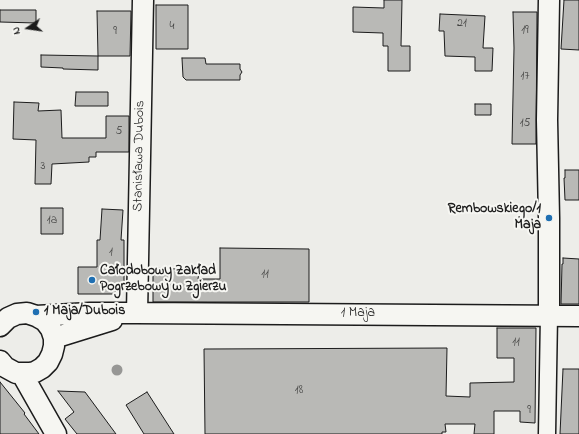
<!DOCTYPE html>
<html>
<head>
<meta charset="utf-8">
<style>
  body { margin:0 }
  #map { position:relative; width:579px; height:434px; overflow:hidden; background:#edede9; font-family:"Indie Flower",sans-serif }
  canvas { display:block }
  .north { position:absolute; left:8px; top:8px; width:40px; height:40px; -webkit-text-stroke:3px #f6f6f2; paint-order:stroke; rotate:257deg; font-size:11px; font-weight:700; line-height:16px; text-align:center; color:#1c1c1c }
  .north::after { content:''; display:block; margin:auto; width:14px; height:18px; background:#1c1c1c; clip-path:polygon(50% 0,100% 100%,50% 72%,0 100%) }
</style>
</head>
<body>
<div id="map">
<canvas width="579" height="434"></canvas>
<div class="north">N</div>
</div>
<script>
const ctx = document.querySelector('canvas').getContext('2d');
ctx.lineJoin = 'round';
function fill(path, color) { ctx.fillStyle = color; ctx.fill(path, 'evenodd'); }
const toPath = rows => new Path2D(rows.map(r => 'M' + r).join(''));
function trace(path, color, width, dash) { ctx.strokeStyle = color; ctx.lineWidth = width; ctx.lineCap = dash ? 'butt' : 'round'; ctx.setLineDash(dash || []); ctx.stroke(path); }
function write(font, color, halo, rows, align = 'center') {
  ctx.font = font + ' "Indie Flower",sans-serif'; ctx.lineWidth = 4; ctx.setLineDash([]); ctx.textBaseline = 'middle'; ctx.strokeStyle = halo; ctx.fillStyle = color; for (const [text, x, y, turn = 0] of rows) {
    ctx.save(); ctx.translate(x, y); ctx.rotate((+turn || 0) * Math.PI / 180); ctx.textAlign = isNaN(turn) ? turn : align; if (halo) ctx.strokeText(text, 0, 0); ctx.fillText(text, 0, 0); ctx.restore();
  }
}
const building = toPath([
  [384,0,402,0,401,46,410,46,410,71,388,71,388,46,383,46,383,33,353,32,353,7,384,8,384,0],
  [564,0,579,0,579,50,561,49,564,0],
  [156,5,188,5,188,49,156,49,156,5],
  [0,10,36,10,36,23,0,22,0,10],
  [97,11,131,11,130,56,98,56,97,11],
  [513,12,537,12,536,144,512,144,514,48,513,12],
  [440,14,485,16,483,48,493,48,492,71,475,71,475,57,445,56,444,31,439,31,440,14],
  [41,55,98,56,98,70,63,69,63,68,41,67,41,55],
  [182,58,205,58,206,64,240,64,240,69,242,72,240,75,240,80,186,80,183,77,182,58],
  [76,92,108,92,108,106,75,106,76,92],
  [14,102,39,103,38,111,61,110,62,138,106,138,106,116,129,116,129,152,96,152,96,157,89,157,89,162,52,164,51,184,35,184,36,140,13,139,14,102],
  [475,104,491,104,491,115,475,115,475,104],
  [565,170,579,170,579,200,565,200,564,178,565,178,565,170],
  [41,208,63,208,63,234,41,234,41,208],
  [102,209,123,210,121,240,124,240,124,283,113,294,78,294,78,267,97,267,97,240,100,240,102,209],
  [220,248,309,249,309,302,153,302,153,268,176,269,176,271,199,272,198,279,220,279,220,248],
  [563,258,579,259,579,304,561,304,562,264,563,264,563,258],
  [497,328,536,328,535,423,520,422,520,411,494,411,494,434,474,434,475,424,445,424,446,432,442,432,442,434,205,434,204,349,447,348,446,396,470,397,470,383,514,382,514,358,497,358,497,328],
  [563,369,579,369,579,434,560,434,563,369],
  [0,382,25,413,24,414,39,434,0,434,0,382],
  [58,391,85,392,116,434,77,434,65,419,74,412,58,391],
  [147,392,174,434,144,434,126,405,147,392]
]);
fill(building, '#b9b9b6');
trace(building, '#1c1c1c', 1);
const minor = toPath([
  [547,434,549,315]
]);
const tertiary = toPath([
  [137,313,143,0],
  [549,315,549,218,547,120,549,0],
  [36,316,90,313,137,313,579,316],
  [0,326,8,318,17,314,27,313,36,316,45,321,51,329,54,338,54,346,52,354,48,362,42,368,35,372,29,373,16,373,5,367,0,361],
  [54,338,112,320],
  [22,374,56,434]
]);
trace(minor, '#1c1c1c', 19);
trace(tertiary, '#1c1c1c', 23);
trace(minor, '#f6f6f2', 16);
trace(tertiary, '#f6f6f2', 20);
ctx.fillStyle = '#979795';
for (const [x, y] of [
  [117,370]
]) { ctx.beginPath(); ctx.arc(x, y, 5.5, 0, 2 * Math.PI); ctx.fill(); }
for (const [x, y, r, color] of [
  [549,218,4,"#1f6fb2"],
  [92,280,4,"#1f6fb2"],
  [36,312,4,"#1f6fb2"]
]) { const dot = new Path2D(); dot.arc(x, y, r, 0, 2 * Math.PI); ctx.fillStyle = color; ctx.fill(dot); trace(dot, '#f6f6f2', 1.5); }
write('12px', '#434342', null, [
  ["21",462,24],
  ["4",172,27],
  ["19",525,31],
  ["9",115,32],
  ["17",525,77],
  ["15",525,124],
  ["5",119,132],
  ["3",43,167],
  ["1a",52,221],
  ["1",111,253],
  ["11",265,275],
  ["11",516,343],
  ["18",299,391],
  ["9",529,411]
]);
write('14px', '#1c1c1c', '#f6f6f2', [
  ["Stanisława Dubois",140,156,-89],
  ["1 Maja",358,314]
]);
write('bold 14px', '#1c1c1c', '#f6f6f2', [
  ["Rembowskiego/1",541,210,"right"],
  ["Maja",541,226,"right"],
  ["Całodobowy Zakład",100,272],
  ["Pogrzebowy w Zgierzu",100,288],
  ["1 Maja/Dubois",44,312]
], 'left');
</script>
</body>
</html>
